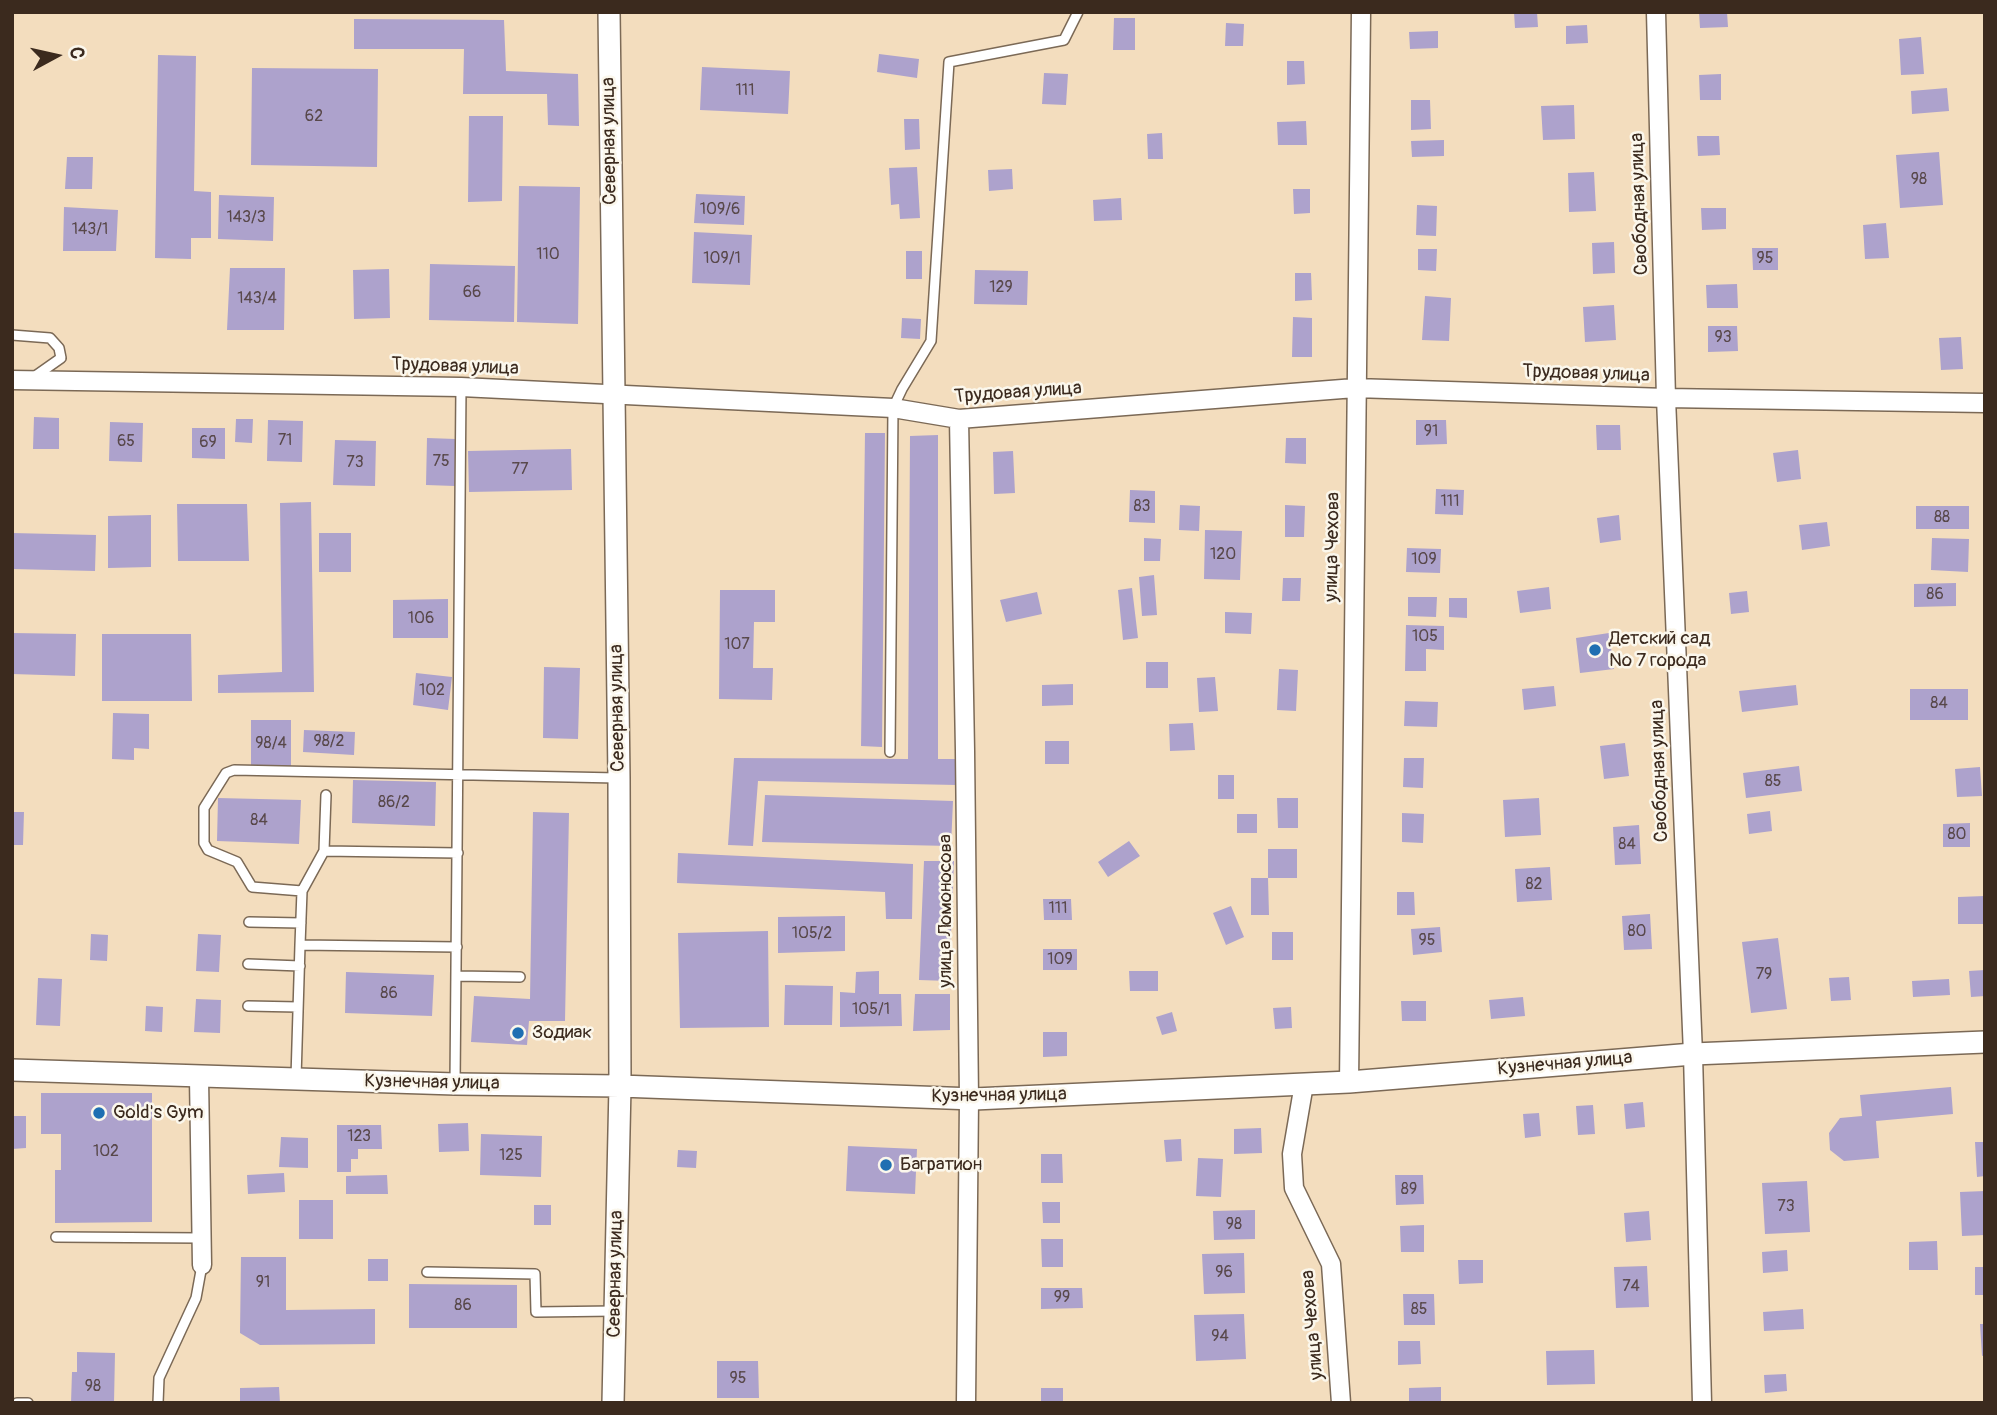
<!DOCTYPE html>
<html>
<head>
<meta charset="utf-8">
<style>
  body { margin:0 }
  #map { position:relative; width:1997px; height:1415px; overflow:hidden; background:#f3ddbe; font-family:Pangolin,sans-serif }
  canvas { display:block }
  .frame { position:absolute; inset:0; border:14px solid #3b2a1e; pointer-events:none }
  .north { position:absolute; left:21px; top:21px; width:70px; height:70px; -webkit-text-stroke:5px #fbf7ec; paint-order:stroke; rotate:82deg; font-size:19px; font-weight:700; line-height:28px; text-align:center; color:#3b2a1e }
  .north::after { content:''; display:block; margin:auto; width:24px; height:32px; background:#3b2a1e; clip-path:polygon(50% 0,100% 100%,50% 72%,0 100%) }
</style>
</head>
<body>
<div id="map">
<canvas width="1997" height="1415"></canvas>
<div class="frame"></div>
<div class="north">С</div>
</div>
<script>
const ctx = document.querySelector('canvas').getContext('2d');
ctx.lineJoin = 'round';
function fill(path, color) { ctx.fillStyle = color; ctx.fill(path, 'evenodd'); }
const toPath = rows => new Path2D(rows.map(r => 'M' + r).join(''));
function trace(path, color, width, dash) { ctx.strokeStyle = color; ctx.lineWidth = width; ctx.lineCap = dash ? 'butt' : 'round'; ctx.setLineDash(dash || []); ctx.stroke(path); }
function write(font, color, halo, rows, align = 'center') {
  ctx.font = font + ' Pangolin,sans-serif'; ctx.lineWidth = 5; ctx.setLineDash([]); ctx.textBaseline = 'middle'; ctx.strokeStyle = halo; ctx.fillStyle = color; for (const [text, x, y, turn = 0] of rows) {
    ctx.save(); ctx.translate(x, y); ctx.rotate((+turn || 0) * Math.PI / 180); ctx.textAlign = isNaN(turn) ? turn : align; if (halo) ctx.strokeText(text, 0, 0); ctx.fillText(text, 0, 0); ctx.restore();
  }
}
fill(toPath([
  [1514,12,1537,12,1538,27,1515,28],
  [1699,12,1727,12,1728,27,1700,28],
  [1114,18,1135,18,1135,50,1113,50],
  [354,19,504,20,506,71,578,74,579,126,548,125,547,94,463,94,464,49,354,49],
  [1226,23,1244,24,1243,46,1225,46],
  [1587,25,1588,43,1566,44,1566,26],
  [1438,31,1438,48,1410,49,1409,32],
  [1921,37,1924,74,1901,75,1899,39],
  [879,54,919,59,917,78,877,72],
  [158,55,196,56,194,191,211,192,211,238,191,238,191,259,155,258],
  [1287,61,1304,61,1305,84,1287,85],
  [702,67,790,71,788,114,700,110],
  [252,68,378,69,377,167,251,165],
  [1044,73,1068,74,1066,105,1042,104],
  [1721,74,1721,100,1700,100,1699,75],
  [1947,88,1949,111,1912,114,1911,91],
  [1411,100,1430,100,1431,129,1411,130],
  [1574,105,1575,139,1543,140,1541,106],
  [469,116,503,116,502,201,468,202],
  [904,119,919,119,920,149,905,150],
  [1306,121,1307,145,1278,145,1277,122],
  [1162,133,1163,159,1148,159,1147,134],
  [1697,136,1719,136,1720,155,1698,156],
  [1444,140,1444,156,1412,157,1411,141],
  [1939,152,1943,205,1900,208,1896,155],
  [67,157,93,157,92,189,65,189],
  [917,167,920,218,900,219,899,204,891,205,889,168],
  [1012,169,1013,189,989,191,988,170],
  [1594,172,1596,211,1569,212,1568,173],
  [519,186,580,187,578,324,517,322],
  [1293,189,1310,189,1310,213,1294,214],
  [696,194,745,196,744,225,694,223],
  [219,195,274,197,273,241,218,239],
  [1121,198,1122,220,1094,221,1093,200],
  [1417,205,1437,206,1436,236,1416,235],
  [64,207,118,210,116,251,63,251],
  [1701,208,1726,208,1726,229,1702,230],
  [1886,223,1889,258,1865,259,1863,225],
  [694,232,752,235,750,285,692,283],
  [1614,242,1615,273,1593,274,1592,243],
  [1752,248,1778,248,1778,270,1753,270],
  [1418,249,1437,249,1436,271,1418,270],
  [906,251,922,251,922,279,906,279],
  [430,264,515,266,514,322,429,320],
  [230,268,285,268,284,330,227,330],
  [389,269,390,318,354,319,353,270],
  [975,270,1028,271,1027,305,974,304],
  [1295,273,1311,273,1312,300,1295,301],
  [1737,284,1738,308,1707,308,1706,285],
  [1425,296,1451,298,1449,341,1422,340],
  [1614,305,1616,340,1585,342,1583,307],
  [1293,317,1312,318,1312,357,1292,357],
  [902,318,921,319,920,339,901,338],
  [1708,326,1737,326,1738,351,1708,352],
  [1961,337,1963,369,1941,370,1939,338],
  [34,417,59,418,59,449,33,449],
  [236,419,253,419,252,443,235,442],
  [268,420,303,421,302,462,267,461],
  [1416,420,1446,420,1447,444,1416,445],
  [110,422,143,423,142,462,109,461],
  [1596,425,1620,425,1621,450,1597,450],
  [192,428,225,428,225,459,192,458],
  [865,433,885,433,882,747,861,746],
  [938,435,938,759,957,759,957,785,758,781,753,846,728,845,734,758,908,759,910,436],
  [427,438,456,439,455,486,426,485],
  [1286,438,1306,438,1306,464,1285,463],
  [335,440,376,441,375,486,333,485],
  [571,449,572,490,469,492,468,451],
  [1798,450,1801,479,1777,482,1773,453],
  [1013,451,1015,493,994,494,993,452],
  [1436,489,1464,490,1463,515,1435,514],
  [1130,490,1155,491,1155,523,1129,522],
  [311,502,314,692,218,693,218,675,282,672,280,503],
  [177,504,247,504,249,561,178,561],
  [1180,505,1200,506,1199,531,1179,530],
  [1285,505,1305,506,1304,537,1285,537],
  [1916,506,1969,506,1969,529,1916,529],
  [151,515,151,567,108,568,108,516],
  [1619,515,1621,540,1600,543,1597,518],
  [1827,522,1830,546,1802,550,1799,525],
  [1205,530,1242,531,1240,580,1204,579],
  [12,533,96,535,95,571,12,569],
  [319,533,351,533,351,572,319,572],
  [1144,538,1161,539,1160,561,1144,561],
  [1932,538,1969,539,1968,572,1931,570],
  [1407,548,1441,549,1440,573,1406,572],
  [1154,575,1157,615,1142,616,1139,577],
  [1283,578,1301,578,1300,601,1282,601],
  [1956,583,1956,606,1914,607,1914,584],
  [1549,587,1551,609,1520,613,1517,591],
  [1132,588,1138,638,1123,640,1118,590],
  [720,590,775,590,775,622,754,622,753,668,773,668,772,700,719,699],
  [1747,591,1749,612,1731,614,1729,593],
  [1037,592,1042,614,1006,622,1000,600],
  [1408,597,1437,597,1436,617,1408,616],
  [1449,598,1467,598,1467,618,1449,617],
  [448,599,448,638,393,638,393,600],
  [1225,612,1252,613,1251,634,1225,633],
  [1406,625,1444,626,1444,650,1426,649,1426,671,1405,671],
  [12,633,76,634,75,676,12,674],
  [1609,633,1614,669,1580,673,1576,638],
  [102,634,191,634,192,701,102,701],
  [1146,662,1168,662,1168,688,1146,688],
  [544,667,580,668,578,739,543,738],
  [1279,669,1298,670,1296,711,1277,710],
  [416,673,452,677,448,710,413,705],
  [1215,677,1218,711,1199,712,1197,678],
  [1073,684,1073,705,1042,706,1042,685],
  [1796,685,1798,705,1742,712,1739,691],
  [1554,686,1556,706,1524,710,1522,689],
  [1910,689,1968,689,1968,720,1910,720],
  [1405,701,1438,702,1437,727,1404,726],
  [113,713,149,714,149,749,134,748,134,760,112,759],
  [251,720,291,720,291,768,251,767],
  [1193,723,1195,750,1170,751,1169,724],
  [304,730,355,732,354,755,303,752],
  [1045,741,1069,741,1069,764,1045,764],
  [1625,743,1629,776,1604,779,1600,746],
  [1404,758,1424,758,1423,788,1403,787],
  [1799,766,1802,791,1746,798,1743,773],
  [1980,767,1982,796,1957,797,1955,769],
  [1218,775,1234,775,1234,799,1218,799],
  [353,780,436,782,435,826,352,823],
  [765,795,953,801,951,846,762,842],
  [218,798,301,800,299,844,217,841],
  [1277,798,1298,798,1298,828,1278,828],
  [1539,798,1541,835,1505,837,1503,800],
  [1770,811,1772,831,1749,834,1747,814],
  [12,812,24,812,23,845,12,845],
  [533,812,569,813,565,1021,529,1021,527,1045,471,1042,474,996,530,999],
  [1402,813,1424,814,1423,843,1402,842],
  [1237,814,1257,814,1257,833,1237,833],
  [1970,823,1970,847,1943,847,1943,824],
  [1639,825,1641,864,1615,865,1613,827],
  [1129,841,1140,856,1108,877,1098,862],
  [1268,849,1297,849,1297,878,1268,878,1269,915,1251,915,1251,878,1268,878],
  [678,853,913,864,912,919,886,919,885,892,677,883],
  [924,861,954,861,949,981,919,980],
  [1550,867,1552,900,1517,902,1515,869],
  [1397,892,1414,892,1415,915,1397,915],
  [1985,896,1985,924,1958,924,1958,897],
  [1043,899,1071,899,1072,920,1044,920],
  [1231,906,1244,937,1226,945,1213,913],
  [1650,914,1652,949,1624,950,1622,916],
  [845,916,845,951,778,953,778,917],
  [1440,927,1442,952,1413,955,1411,929],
  [768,931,769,1027,680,1028,678,933],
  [1272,932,1293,932,1293,960,1272,960],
  [91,934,108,935,107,961,90,960],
  [198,934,221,935,219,972,196,971],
  [1778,938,1787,1009,1751,1013,1742,942],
  [1043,949,1077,949,1077,970,1043,970],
  [1985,970,1985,996,1971,997,1969,971],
  [879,971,879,994,901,994,902,1026,840,1027,840,992,855,993,856,972],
  [1129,971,1158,971,1158,991,1130,991],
  [346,972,434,975,432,1016,345,1013],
  [1849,977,1851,1000,1831,1001,1829,978],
  [38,978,62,979,60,1026,36,1025],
  [1949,979,1950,995,1913,997,1912,981],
  [785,985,833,986,832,1025,784,1025],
  [915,994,950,994,950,1030,913,1031],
  [1523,997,1525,1016,1491,1019,1489,1000],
  [196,999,221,1000,220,1033,194,1032],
  [1401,1001,1426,1001,1426,1021,1402,1021],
  [146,1006,163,1007,162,1032,145,1031],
  [1291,1007,1292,1028,1275,1029,1273,1008],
  [1172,1012,1177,1031,1162,1035,1156,1017],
  [1043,1032,1067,1032,1067,1056,1043,1057],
  [1951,1087,1953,1114,1876,1121,1879,1158,1844,1161,1830,1150,1829,1133,1840,1118,1862,1116,1860,1095],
  [41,1093,152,1093,152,1222,55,1223,55,1170,61,1170,61,1134,41,1134],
  [1643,1102,1645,1127,1626,1129,1624,1104],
  [1593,1105,1595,1134,1578,1135,1576,1106],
  [1539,1113,1541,1136,1525,1138,1523,1114],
  [12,1116,26,1116,26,1148,12,1149],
  [468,1123,469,1151,439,1152,438,1124],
  [337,1125,381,1125,382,1149,358,1149,358,1159,351,1159,351,1172,337,1172],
  [1261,1128,1262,1153,1234,1154,1234,1129],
  [481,1134,542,1136,541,1177,480,1175],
  [281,1137,308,1138,308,1168,279,1167],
  [1181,1139,1182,1161,1166,1162,1164,1140],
  [1975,1142,1985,1142,1985,1176,1977,1177],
  [848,1146,917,1149,915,1194,846,1191],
  [678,1150,697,1151,696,1168,677,1167],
  [1041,1154,1062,1154,1063,1183,1041,1183],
  [1198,1158,1223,1159,1221,1197,1196,1196],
  [284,1173,285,1192,248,1194,247,1175],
  [387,1175,388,1194,346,1194,346,1176],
  [1395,1175,1423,1175,1424,1204,1396,1205],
  [1807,1181,1810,1232,1765,1234,1762,1183],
  [1985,1191,1985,1235,1962,1236,1960,1192],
  [299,1200,333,1200,333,1239,299,1239],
  [1042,1202,1060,1202,1060,1223,1043,1223],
  [534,1205,551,1205,551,1225,534,1225],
  [1255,1210,1255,1239,1214,1240,1213,1211],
  [1649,1211,1651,1240,1626,1242,1624,1213],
  [1424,1225,1424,1252,1401,1252,1400,1226],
  [1041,1239,1063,1239,1063,1267,1042,1267],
  [1937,1241,1938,1270,1909,1270,1909,1242],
  [1787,1250,1788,1271,1763,1273,1762,1252],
  [1244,1253,1245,1293,1204,1294,1202,1254],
  [241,1257,286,1257,286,1310,375,1309,375,1344,260,1345,240,1333],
  [368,1259,388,1259,388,1281,368,1281],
  [1458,1260,1483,1260,1483,1283,1459,1284],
  [1647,1266,1649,1307,1616,1308,1614,1267],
  [1975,1267,1985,1267,1985,1295,1975,1295],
  [409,1284,517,1285,517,1328,409,1328],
  [1041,1288,1082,1288,1083,1308,1041,1309],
  [1403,1294,1434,1294,1435,1325,1404,1325],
  [1803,1309,1804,1329,1764,1331,1763,1312],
  [1244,1314,1246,1359,1196,1361,1194,1315],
  [1980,1324,1985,1324,1985,1355,1982,1356],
  [1398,1341,1420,1341,1421,1364,1398,1365],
  [1594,1350,1595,1384,1547,1385,1546,1351],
  [77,1352,115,1353,114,1403,71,1403,72,1372,77,1372],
  [717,1361,758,1361,759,1398,717,1398],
  [1786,1374,1787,1391,1765,1393,1764,1375],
  [279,1387,280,1403,240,1403,240,1388],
  [1441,1387,1441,1403,1409,1403,1409,1388],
  [1041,1388,1063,1388,1063,1403,1041,1403]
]), '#ada2cc');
const service = toPath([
  [12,335,50,338,59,348,61,358,34,377],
  [890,752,893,408,902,389,931,341,949,62,1064,40,1078,12],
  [324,851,326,795],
  [302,891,252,887,237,862,208,850,204,843,204,808,226,773,234,770,617,778],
  [249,922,301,923],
  [300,945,302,891,324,851,458,853],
  [248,964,300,966],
  [456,976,520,977],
  [248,1006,298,1007],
  [296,1078,300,945,457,947],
  [455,1084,461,387],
  [56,1237,201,1238],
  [427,1272,535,1274,536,1312,615,1311],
  [17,1403,28,1403],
  [158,1403,159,1378,196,1298,202,1265]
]);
const minor = toPath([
  [1656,12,1666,398,1693,1054,1702,1403],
  [12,380,461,387,893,408,959,419,1355,388,1666,398,1985,403],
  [959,419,965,751,969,1099,966,1403],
  [199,1078,202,1265],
  [1349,1082,1361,12],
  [1304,1084,1292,1154,1294,1188,1331,1264,1341,1403]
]);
const tertiary = toPath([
  [609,12,619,778,620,1086,613,1403],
  [12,1070,455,1084,620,1086,974,1099,1349,1082,1693,1054,1985,1042]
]);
trace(service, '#7b6956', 12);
trace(minor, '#7b6956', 21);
trace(tertiary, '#7b6956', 24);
trace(service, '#fff', 9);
trace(minor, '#fff', 18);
trace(tertiary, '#fff', 21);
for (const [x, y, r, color] of [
  [1595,650,7,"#1f6fb2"],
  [518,1033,7,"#1f6fb2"],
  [99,1113,7,"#1f6fb2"],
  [886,1165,7,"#1f6fb2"]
]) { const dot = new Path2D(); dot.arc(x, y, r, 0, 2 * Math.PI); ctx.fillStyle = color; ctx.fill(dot); trace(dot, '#fbf7ec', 2.5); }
write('16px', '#58484a', null, [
  ["111",745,91],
  ["62",314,117],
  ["98",1919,180],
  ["109/6",720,210],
  ["143/3",246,218],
  ["143/1",90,230],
  ["110",548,255],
  ["109/1",722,259],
  ["95",1765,259],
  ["129",1001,288],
  ["66",472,293],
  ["143/4",257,299],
  ["93",1723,338],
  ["91",1431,432],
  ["71",285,441],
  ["65",126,442],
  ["69",208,443],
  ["75",441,462],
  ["73",355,463],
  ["77",520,470],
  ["111",1450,502],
  ["83",1142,507],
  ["88",1942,518],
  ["120",1223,555],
  ["109",1424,560],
  ["86",1935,595],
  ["106",421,619],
  ["105",1425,637],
  ["107",737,645],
  ["102",432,691],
  ["84",1939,704],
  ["98/2",329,742],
  ["98/4",271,744],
  ["85",1773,782],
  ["86/2",394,803],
  ["84",259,821],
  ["80",1957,835],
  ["84",1627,845],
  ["82",1534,885],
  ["111",1058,909],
  ["80",1637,932],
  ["105/2",812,934],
  ["95",1427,941],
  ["109",1060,960],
  ["79",1764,975],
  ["86",389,994],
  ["105/1",871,1010],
  ["123",359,1137],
  ["102",106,1152],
  ["125",511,1156],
  ["89",1409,1190],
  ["73",1786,1207],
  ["98",1234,1225],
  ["96",1224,1273],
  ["91",263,1283],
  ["74",1631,1287],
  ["99",1062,1298],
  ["86",463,1306],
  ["85",1419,1310],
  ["94",1220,1337],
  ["95",738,1379],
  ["98",93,1387]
]);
write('19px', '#3b2a1e', '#fbf7ec', [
  ["Северная улица",610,141,-91],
  ["Свободная улица",1640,204,-92],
  ["Трудовая улица",455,367,2],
  ["Трудовая улица",1586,374,2],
  ["Трудовая улица",1018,393,-4],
  ["улица Чехова",1333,547,-89],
  ["Северная улица",618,708,-91],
  ["Свободная улица",1660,771,-92],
  ["улица Ломоносова",946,911,-90],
  ["Кузнечная улица",1565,1064,-5],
  ["Кузнечная улица",432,1083,1],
  ["Кузнечная улица",999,1096,-1],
  ["Северная улица",616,1274,-89],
  ["улица Чехова",1313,1325,-95]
]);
write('19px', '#3b2a1e', '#fbf7ec', [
  ["Детский сад",1609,639],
  ["№ 7 города",1609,661],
  ["Зодиак",532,1033],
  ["Gold's Gym",113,1113],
  ["Багратион",900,1165]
], 'left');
</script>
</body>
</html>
